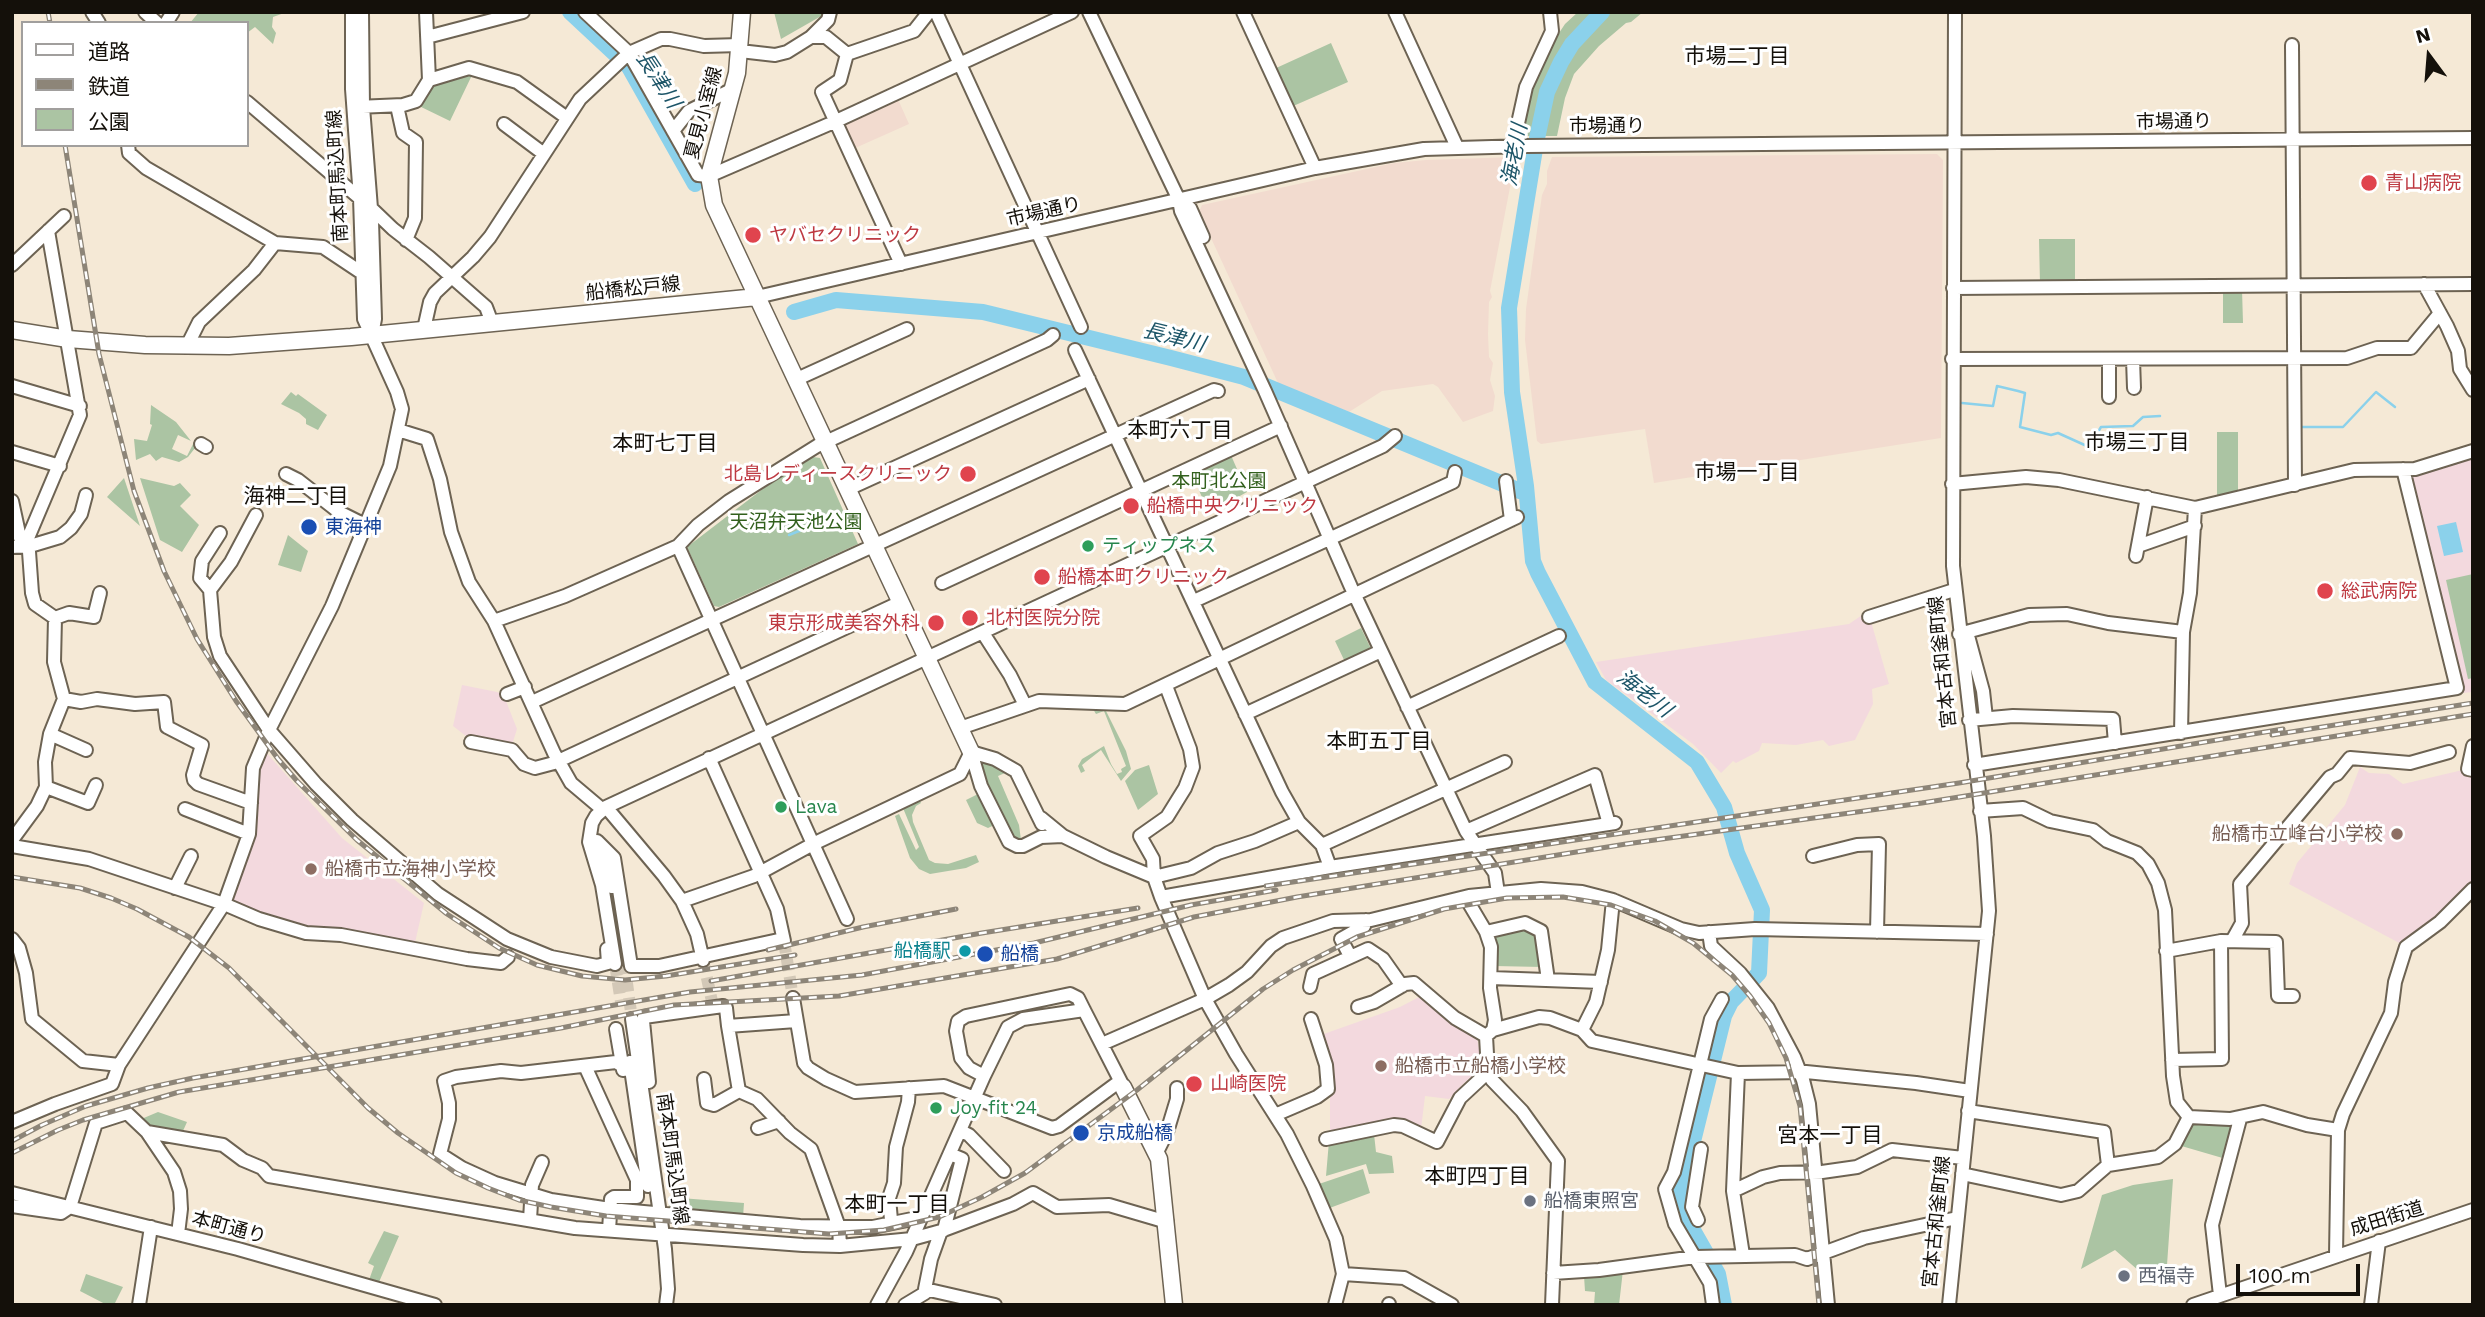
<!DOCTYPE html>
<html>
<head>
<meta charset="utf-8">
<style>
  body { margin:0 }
  #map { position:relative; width:2485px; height:1317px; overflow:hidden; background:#f5e9d6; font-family:"Work Sans","Noto Sans JP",sans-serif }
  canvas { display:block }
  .frame { position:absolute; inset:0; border:14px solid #14100a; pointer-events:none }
  .legend { position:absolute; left:21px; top:21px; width:228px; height:126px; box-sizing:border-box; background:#fff; border:2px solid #a19f9d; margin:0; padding:9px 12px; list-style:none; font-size:21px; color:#14100a }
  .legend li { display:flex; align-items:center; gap:14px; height:35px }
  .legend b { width:35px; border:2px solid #a19f9d }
  .north { position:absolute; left:2394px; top:21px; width:70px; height:70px; -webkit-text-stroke:5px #fff; paint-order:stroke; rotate:344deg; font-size:19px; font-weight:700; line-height:28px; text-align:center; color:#14100a }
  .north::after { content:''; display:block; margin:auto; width:24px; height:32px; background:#14100a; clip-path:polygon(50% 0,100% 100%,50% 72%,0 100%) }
  .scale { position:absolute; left:2236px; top:1264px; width:124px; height:32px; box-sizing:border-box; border:4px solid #14100a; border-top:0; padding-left:9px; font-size:21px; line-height:24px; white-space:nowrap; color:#14100a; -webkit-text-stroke:5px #fff; paint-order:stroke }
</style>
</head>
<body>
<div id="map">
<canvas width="2485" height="1317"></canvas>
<div class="frame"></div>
<ul class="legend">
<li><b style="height:9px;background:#fff"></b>道路</li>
<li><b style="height:9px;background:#8d8578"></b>鉄道</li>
<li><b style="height:19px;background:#abc4a3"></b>公園</li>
</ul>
<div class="north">N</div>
<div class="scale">100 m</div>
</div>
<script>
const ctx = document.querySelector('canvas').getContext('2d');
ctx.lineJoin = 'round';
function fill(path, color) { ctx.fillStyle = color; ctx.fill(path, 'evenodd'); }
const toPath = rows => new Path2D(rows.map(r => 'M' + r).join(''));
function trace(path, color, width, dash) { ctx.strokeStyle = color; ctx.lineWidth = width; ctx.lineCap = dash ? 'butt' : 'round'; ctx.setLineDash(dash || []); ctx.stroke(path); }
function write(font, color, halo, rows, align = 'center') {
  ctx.font = font + ' "Work Sans","Noto Sans JP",sans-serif'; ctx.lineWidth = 6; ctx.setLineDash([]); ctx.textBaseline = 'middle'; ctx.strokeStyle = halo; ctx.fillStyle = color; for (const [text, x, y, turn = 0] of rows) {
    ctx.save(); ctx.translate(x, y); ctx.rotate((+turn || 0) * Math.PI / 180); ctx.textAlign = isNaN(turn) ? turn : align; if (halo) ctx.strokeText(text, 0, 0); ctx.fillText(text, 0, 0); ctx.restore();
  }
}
fill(toPath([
  [897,97,909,124,853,149,841,123],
  [1937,154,1943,160,1941,438,1654,483,1645,429,1541,444,1537,441,1525,340,1526,309,1542,195,1547,184,1547,171,1552,157],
  [1514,157,1512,167,1516,172,1511,182,1490,291,1492,297,1489,302,1488,334,1489,357,1493,363,1490,380,1495,396,1493,411,1463,422,1438,387,1433,384,1382,391,1349,412,1278,383,1199,212,1202,205,1394,163,1426,160]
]), '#f2dbcf');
fill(toPath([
  [2473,454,2473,692,2462,693,2409,477,2413,474],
  [1868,611,1889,684,1872,689,1873,704,1855,740,1829,746,1823,740,1796,745,1762,743,1759,751,1736,763,1733,761,1721,773,1693,744,1606,680,1596,662,1849,624],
  [462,685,497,692,506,696,506,701,517,729,511,748,471,740,453,726],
  [264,750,342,838,424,903,414,947,290,926,229,901,253,836,257,804,258,764],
  [2360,767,2369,773,2389,774,2403,784,2467,769,2473,770,2473,886,2403,945,2289,884,2297,863,2345,805],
  [1421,996,1453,1023,1477,1038,1482,1064,1480,1070,1464,1083,1449,1099,1425,1096,1421,1129,1330,1135,1330,1077,1321,1035,1400,1007]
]), '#f3d9de');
fill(toPath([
  [199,12,287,12,273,17,272,27,276,33,273,44,255,27,247,33,247,23,190,23],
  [774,12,823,12,823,15,781,39],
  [1578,12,1643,12,1631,22,1626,23,1599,46,1574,74,1565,98,1557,136,1518,136,1527,97,1555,39,1565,24],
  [1331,43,1348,82,1291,107,1274,69],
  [473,73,450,121,417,105,431,81],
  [2039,239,2075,239,2075,284,2040,284],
  [2223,289,2242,289,2243,323,2223,323],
  [291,392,296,396,298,394,327,415,318,430,306,424,306,419,299,413,281,404],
  [151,405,176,422,191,441,178,435,172,449,187,456,194,442,195,444,195,448,188,457,179,462,162,457,156,461,150,454,136,460,134,439,147,441,152,425,150,424],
  [2217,432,2238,432,2238,492,2217,497],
  [1230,453,1247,492,1209,513,1190,470],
  [813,457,820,458,858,544,719,607,714,606,687,547,764,488],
  [124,478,140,526,107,497],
  [140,478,174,486,180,483,191,495,180,506,199,525,182,552,160,540],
  [288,535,308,551,301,572,278,565],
  [2473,574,2473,678,2468,679,2446,580],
  [1361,628,1372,651,1346,664,1335,641],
  [1093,709,1105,709,1126,751,1131,769,1121,781,1101,750,1082,765,1085,771,1081,773,1078,766,1082,759,1104,746,1111,764,1117,774,1122,772,1121,769,1126,766,1104,711,1096,714],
  [990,759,997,767,1004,768,1005,773,998,776,1019,825,1021,840,1017,841,1003,821,988,828,977,823,966,800,988,789,977,764],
  [1149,765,1158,794,1138,810,1125,781,1135,770],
  [920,801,921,803,916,806,912,815,913,822,929,860,935,863,948,864,976,855,979,862,966,868,930,874,919,869,910,858,895,816,899,814,916,850,919,847,903,808],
  [1526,925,1539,931,1543,967,1494,966,1490,934],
  [158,1112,187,1122,183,1131,146,1127,139,1120],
  [2191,1121,2233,1125,2226,1159,2178,1145],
  [1374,1134,1376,1152,1392,1156,1394,1173,1369,1174,1366,1164,1326,1176,1329,1141],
  [1363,1169,1370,1193,1327,1209,1316,1185],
  [2173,1179,2167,1265,2147,1278,2115,1250,2081,1269,2102,1195,2133,1185],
  [668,1197,744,1203,743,1217,670,1210],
  [384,1231,399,1236,379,1282,369,1280,374,1266,368,1263],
  [1623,1270,1619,1305,1594,1305,1595,1292,1585,1291,1584,1276],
  [86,1274,123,1287,114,1305,107,1305,80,1291]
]), '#abc4a3');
fill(toPath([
  [2456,522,2463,552,2444,556,2437,526]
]), '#8bd1eb');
trace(toPath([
  [1962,403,1993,406,1997,386,2018,391,2025,393,2020,427,2051,435,2058,433,2089,447,2101,427,2133,426,2143,417,2160,416],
  [2299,427,2343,427,2376,392,2395,407],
  [789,535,804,529]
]), '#8bd1eb', 2.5);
trace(toPath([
  [570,12,629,67,695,184],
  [1602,12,1572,44,1561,62,1547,92,1536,143,1509,308,1512,392,1526,486,1533,561,1538,573,1595,682,1697,762,1724,807,1737,853,1762,910,1759,973,1731,1002,1724,1016,1681,1190,1682,1211,1718,1274,1724,1305],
  [794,312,836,300,983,312,1171,358,1244,377,1520,491]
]), '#8bd1eb', 16);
trace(toPath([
  [784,941,793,998],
  [703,960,713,1006],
  [624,962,632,1019],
  [615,964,621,1002]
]), '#d3c8b7', 12, [12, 6]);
const minor = toPath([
  [92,12,99,23],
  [145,12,157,23],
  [362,12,363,107,372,221,375,319,372,335],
  [585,12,629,53,698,175,709,176,834,122,1072,12],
  [936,12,1081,327],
  [1089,12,1179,200,1181,211,1265,391,1351,587,1466,831,1495,873,1498,893],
  [1243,12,1315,168],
  [1395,12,1457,147],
  [166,23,173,12],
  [427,37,523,12],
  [811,37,828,20,830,12],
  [2292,45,2295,485],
  [740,51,775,55,787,52,811,37,826,37,847,54],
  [847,54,840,80,822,92,901,264],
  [847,54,914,31,929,12],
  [429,80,469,68,517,82,567,118],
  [247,102,370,207,393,229,429,257,486,307,492,323],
  [397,106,403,133,416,142,415,218,406,240],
  [357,107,403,105,416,101,429,80,426,12],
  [504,124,544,154],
  [673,131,689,111,733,89],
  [128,145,129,153,146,168,275,243,323,247,362,273],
  [1513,146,1526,87,1552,31,1550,12],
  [1179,200,1190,208,1203,237],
  [12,265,64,216],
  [2424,284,2447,326,2458,351,2460,369,2473,390],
  [1953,288,2473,284],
  [757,297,1315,168,1424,149,1526,146,2473,138],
  [424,329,430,302,435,293,473,257,490,237,580,99,629,53,661,39,670,39,704,46,740,45],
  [187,346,199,322,254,270,275,243],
  [1075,350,1282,792,1299,822,1322,845,1330,867],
  [1952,359,2347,358,2377,348,2411,348,2440,313],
  [2109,359,2109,397],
  [2133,359,2134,388],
  [797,379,907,329],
  [12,386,80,406],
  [398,430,427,439,440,479,451,532,469,582,494,621,554,753,571,783,603,810],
  [201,444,206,447],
  [12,452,60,466],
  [286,474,298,480,339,512,365,525],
  [1506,481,1511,520],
  [1952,484,2026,477,2059,480,2195,508,2354,470,2415,469,2473,451],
  [848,489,1089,379],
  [12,501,20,538,30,546],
  [220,533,202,561,200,578,210,590,214,637,220,656,269,730,316,784,352,820,438,894,507,939,551,957,597,966,608,963,607,949],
  [678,546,847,919],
  [2138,546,2195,526],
  [12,547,30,546,60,537,71,528,81,514,86,495],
  [2136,556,2147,497],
  [942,583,1281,426],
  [210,590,231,562,256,515],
  [1194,601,1453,482,1455,472],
  [1869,617,1954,590],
  [55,618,69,613,94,617,100,593],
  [494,621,565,596,678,546,698,525,729,501,817,446,1047,340,1053,335],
  [1967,632,1983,691,1986,718],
  [983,633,1010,675,1025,705],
  [1959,634,2029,615,2067,614,2108,623,2183,632],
  [1166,686,1190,749,1193,767,1185,788,1167,817,1140,836,1153,859,1154,877,1161,897,1205,999,1236,1054,1287,1134,1313,1186,1336,1239,1343,1274,1335,1305],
  [507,694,525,687],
  [64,699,81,702,97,699,135,704,164,702,167,727,202,745,193,775,194,780,198,784,251,803],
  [532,702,1214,390,1218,391],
  [1407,707,1559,636],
  [1245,714,1381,651],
  [1969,720,2013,716,2113,719,2115,743],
  [960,728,1039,701,1125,704,1517,517],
  [2181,733,2183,632,2190,593,2195,508],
  [50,734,86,750],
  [471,742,512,750,524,764,535,768,554,763,901,602],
  [2473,746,2468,769,2473,770],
  [971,752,981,786,1009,842,1017,846,1023,846,1041,837,1063,836],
  [971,752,995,759,1016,771,1042,824],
  [709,758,777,909,784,941],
  [1974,765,2457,688,2403,469],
  [46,787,88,803,96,785],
  [606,807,664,876,682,901,697,934,703,960],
  [185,809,249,834],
  [1980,811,2023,808,2050,821,2093,830,2107,841,2137,853,2148,864,2158,883,2165,910,2173,1076,2177,1102,2189,1117,2230,1119,2263,1112,2307,1125,2338,1130],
  [1041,818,1063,836,1106,857,1154,877,1191,868,1218,853,1255,841,1299,822],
  [1466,831,1595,775,1609,824],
  [12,840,37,806,46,787,45,762,50,734,64,699,54,662,55,618,35,604,32,593,28,538,80,415,48,231],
  [597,841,614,858,631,966,659,966,783,939],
  [1322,845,1505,762],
  [12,846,89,859,224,904,259,919,306,933,341,935,467,959,501,963,508,957],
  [598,848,612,887],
  [1813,856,1857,845,1879,844,1877,932],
  [175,888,191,856],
  [1469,896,1470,905,1486,932,1491,947,1490,988,1495,1020,1493,1030],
  [1161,897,1330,867,1615,823],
  [682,901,754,876,813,844,960,774,971,752],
  [1486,932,1525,923,1541,931,1548,980],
  [1709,932,1711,946,1740,973,1768,1008,1794,1057,1803,1080,1809,1104,1828,1305],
  [12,939,19,948,26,973,32,1019,83,1061,119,1065],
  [2232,941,2242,923,2240,884,2330,777,2337,774,2350,758,2410,763,2449,752],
  [2166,951,2221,941,2276,942,2278,996,2293,996],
  [1350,956,1341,939,1364,926,1366,920],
  [615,964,602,885,589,842,592,823,596,816,606,807,1383,446,1395,436],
  [1491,978,1601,982],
  [1310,987,1313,974,1368,949,1383,959,1402,986],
  [793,998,804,1063,808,1068,826,1079,855,1092,944,1086,1052,1128,1059,1126,1120,1081],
  [1358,1007,1374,1002,1405,984,1414,983,1455,1018,1486,1036],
  [632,1019,665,1249,668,1289,666,1305],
  [796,1021,728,1026,739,1091,757,1099,790,1133,811,1149,839,1227,840,1246],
  [616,1029,623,1070],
  [1582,1030,1596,1002,1608,950,1613,900],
  [1102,1044,1205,999,1229,985,1247,972,1271,946,1283,938,1333,921,1371,920,1469,896,1541,889,1582,892,1613,900,1681,929,1699,933,1755,929,1987,934],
  [2172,1060,2222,1059,2221,941],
  [630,1062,648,1186],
  [621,1065,616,1062,521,1073,501,1071,456,1077,444,1081,449,1103,449,1119,440,1154,462,1168,495,1183,551,1200,610,1209,800,1226,873,1227,922,1217],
  [585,1066,637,1180,637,1197,614,1197,611,1199,609,1230],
  [1738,1073,1733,1191,1743,1255],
  [984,1076,969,1068,961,1058,956,1031,958,1021,966,1016,1070,994,1078,998,1084,1010,1123,1086],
  [704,1079,707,1103,714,1105,739,1091],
  [649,1082,643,1021,644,1017,723,1006,726,1008,728,1026],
  [1968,1111,2104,1132,2108,1165],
  [1275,1115,1317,1097,1328,1089,1326,1065,1311,1019],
  [12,1122,55,1104,112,1084,119,1065,224,904,249,834,253,768,269,730,332,606,390,466,402,409,397,392,364,319,360,198,352,89,352,12],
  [758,1128,779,1121],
  [961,1131,969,1135,1004,1171],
  [147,1132,223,1145,243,1160,262,1168,269,1176,575,1228,803,1245,840,1246,912,1239,941,1231,1013,1204,1033,1193,1057,1207,1109,1205,1167,1222],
  [1326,1139,1394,1125,1403,1126,1437,1142,1460,1098,1488,1072],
  [1157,1152,1167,1132,1177,1099,1177,1088],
  [1962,1174,2061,1195,2078,1191,2108,1165,2158,1157,2175,1144,2189,1117],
  [1733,1191,1763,1177,1780,1173,1822,1172,1857,1167,1892,1150,1963,1158],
  [12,1193,238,1249,435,1305],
  [12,1206,61,1213,70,1207,96,1123,127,1113,147,1132,174,1172,180,1191,181,1209,178,1234],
  [530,1220,532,1185,542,1162],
  [891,1220,889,1198,894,1183,896,1147,908,1102,909,1088],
  [1698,1220,1692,1207,1701,1149],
  [944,1230,962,1159,950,1154],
  [941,1231,931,1259,925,1289,995,1305],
  [2336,1255,2338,1130,2343,1114,2391,1013,2395,982,2406,947,2440,922,2473,889],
  [1553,1273,1599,1270,1695,1257,1795,1255,1807,1259,1864,1238,1957,1218],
  [1343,1274,1404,1278,1452,1305],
  [2220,1295,2212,1225,2240,1119],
  [1389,1304,1389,1305],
  [139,1305,151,1227],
  [877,1305,906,1252,984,1076,1008,1027,1023,1019,1084,1010],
  [905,1305,925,1293],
  [1552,1305,1558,1161,1522,1111,1492,1080,1488,1072,1486,1036,1493,1030,1539,1017,1550,1018,1582,1030,1592,1041,1738,1073,1806,1072,1916,1083,1970,1091],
  [1713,1305,1710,1283,1675,1224,1665,1189,1674,1172,1711,1019,1722,999],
  [1949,1305,1989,911,1984,836,1953,566,1955,12],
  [2193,1305,2473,1210],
  [2371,1305,2379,1241]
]);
const major = toPath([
  [742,12,737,73,709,176,714,205,971,752],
  [12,330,68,339,145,345,229,346,351,337,757,297],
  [1123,1087,1159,1159,1174,1305]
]);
trace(minor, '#6d6353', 16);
trace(major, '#6d6353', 19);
trace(minor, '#fff', 12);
trace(major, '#fff', 16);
const rail = toPath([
  [48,12,50,23],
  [65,145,99,354,134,491,164,571,197,639,236,701,278,759,297,781,357,840,447,914,499,948,537,965,582,976,625,980,666,976,795,955],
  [2272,735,2473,703],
  [12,877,80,888,111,898,137,909,189,937,229,968,368,1108,398,1133,456,1173,488,1188,519,1200,551,1207,606,1216,829,1234,884,1230,939,1217,982,1197,1025,1173,1137,1090,1263,989,1293,970,1357,937,1444,909,1507,898,1563,897,1611,905,1655,921,1693,943,1732,975,1750,996,1769,1023,1786,1058,1800,1106,1819,1305],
  [1266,886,1959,783,2283,729],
  [768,950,863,927,956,909],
  [711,981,982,933,1138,908],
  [12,1141,42,1125,86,1106,148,1088,193,1078,690,992,862,975,1034,943,1191,905,1276,890],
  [12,1153,58,1130,83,1120,179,1092,561,1028,674,1005,839,996,1057,959,1194,917,1297,897,1626,844,1922,803,2473,714]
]);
trace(rail, '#8d8578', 5);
trace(rail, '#fff', 2.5, [8]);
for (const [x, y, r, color] of [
  [2369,183,9,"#e0444e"],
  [753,235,9,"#e0444e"],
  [968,474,9,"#e0444e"],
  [1131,506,9,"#e0444e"],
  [309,527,9,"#1a4fb4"],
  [1088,546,7,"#2e9e5b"],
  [1042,577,9,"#e0444e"],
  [2325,591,9,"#e0444e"],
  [970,618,9,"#e0444e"],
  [936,623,9,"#e0444e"],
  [781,807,7,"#2e9e5b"],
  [2397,834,7,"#8d6e63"],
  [311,869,7,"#8d6e63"],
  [965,951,7,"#0f9aa8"],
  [985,954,9,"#1a4fb4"],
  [1381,1066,7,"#8d6e63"],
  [1194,1084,9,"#e0444e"],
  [936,1108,7,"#2e9e5b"],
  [1081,1133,9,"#1a4fb4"],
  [1530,1201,7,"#6b7280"],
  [2124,1276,7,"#6b7280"]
]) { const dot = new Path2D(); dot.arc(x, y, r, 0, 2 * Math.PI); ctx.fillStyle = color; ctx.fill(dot); trace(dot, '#fff', 2.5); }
write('19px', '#14100a', '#fff', [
  ["夏見小室線",704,113,-75],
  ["市場通り",2174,122,-1],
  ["市場通り",1607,126],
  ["南本町馬込町線",338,176,-93],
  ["市場通り",1044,212,-13],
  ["船橋松戸線",633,289,-6],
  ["宮本古和釜町線",1943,662,-96],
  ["南本町馬込町線",672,1159,82],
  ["成田街道",2387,1219,-17],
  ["宮本古和釜町線",1937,1222,-84],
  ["本町通り",229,1228,15]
]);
write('19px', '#be3a42', '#fff', [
  ["青山病院",2385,183],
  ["ヤバセクリニック",769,235],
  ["北島レディースクリニック",952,474,"right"],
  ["船橋中央クリニック",1147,506],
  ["船橋本町クリニック",1058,577],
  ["総武病院",2341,591],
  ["北村医院分院",986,618],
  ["東京形成美容外科",920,623,"right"],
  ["山崎医院",1210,1084]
], 'left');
write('19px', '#32601d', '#fff', [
  ["本町北公園",1219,481],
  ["天沼弁天池公園",796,522]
]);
write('19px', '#164399', '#fff', [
  ["東海神",325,527],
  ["船橋",1001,954],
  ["京成船橋",1097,1133]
], 'left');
write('19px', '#27864d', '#fff', [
  ["ティップネス",1102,546],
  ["Lava",795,807],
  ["Joy fit 24",950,1108]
], 'left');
write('19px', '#785e54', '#fff', [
  ["船橋市立峰台小学校",2383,834,"right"],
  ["船橋市立海神小学校",325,869],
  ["船橋市立船橋小学校",1395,1066]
], 'left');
write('19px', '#0d838f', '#fff', [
  ["船橋駅",951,951]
], 'right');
write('19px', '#5b616d', '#fff', [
  ["船橋東照宮",1544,1201],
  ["西福寺",2138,1276]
], 'left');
write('21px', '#14100a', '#fff', [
  ["市場二丁目",1737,57],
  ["本町六丁目",1180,431],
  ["市場三丁目",2137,443],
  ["本町七丁目",665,444],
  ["市場一丁目",1747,473],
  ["海神二丁目",296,497],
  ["本町五丁目",1379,742],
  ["宮本一丁目",1830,1136],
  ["本町四丁目",1477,1177],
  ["本町一丁目",897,1205]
]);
write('italic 21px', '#1d5568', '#fff', [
  ["長津川",658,80,57],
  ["海老川",1515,155,-80],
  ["長津川",1174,338,14],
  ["海老川",1644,694,38]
]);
</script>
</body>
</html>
